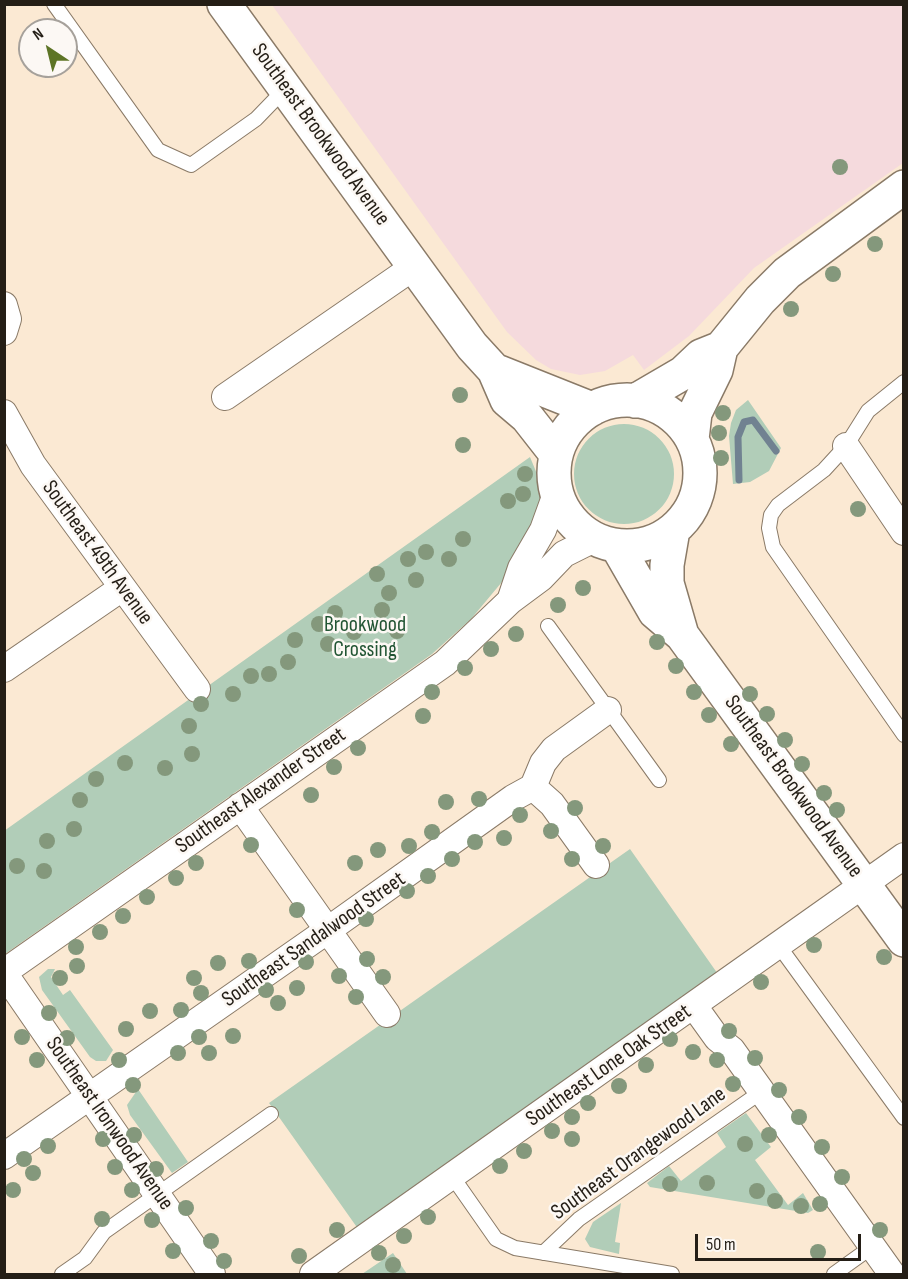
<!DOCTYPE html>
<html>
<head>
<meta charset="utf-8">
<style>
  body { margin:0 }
  #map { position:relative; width:908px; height:1279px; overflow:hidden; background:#fbe9d3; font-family:"Sofia Sans Condensed",sans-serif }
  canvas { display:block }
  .frame { position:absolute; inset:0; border:6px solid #241e16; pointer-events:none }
  .north { position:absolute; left:18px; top:18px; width:60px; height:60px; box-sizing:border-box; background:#fcf8f4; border:2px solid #a6a19b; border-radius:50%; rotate:325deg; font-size:16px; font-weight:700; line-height:24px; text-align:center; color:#241e16 }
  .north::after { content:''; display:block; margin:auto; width:21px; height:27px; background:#5d7425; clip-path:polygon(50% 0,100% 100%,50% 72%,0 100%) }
  .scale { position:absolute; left:695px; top:1234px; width:166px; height:27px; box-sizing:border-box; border:3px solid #241e16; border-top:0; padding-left:8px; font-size:18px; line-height:21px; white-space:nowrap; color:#241e16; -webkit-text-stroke:4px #fcf8f4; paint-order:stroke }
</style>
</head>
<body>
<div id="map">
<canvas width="908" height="1279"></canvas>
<div class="frame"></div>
<div class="north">N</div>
<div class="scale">50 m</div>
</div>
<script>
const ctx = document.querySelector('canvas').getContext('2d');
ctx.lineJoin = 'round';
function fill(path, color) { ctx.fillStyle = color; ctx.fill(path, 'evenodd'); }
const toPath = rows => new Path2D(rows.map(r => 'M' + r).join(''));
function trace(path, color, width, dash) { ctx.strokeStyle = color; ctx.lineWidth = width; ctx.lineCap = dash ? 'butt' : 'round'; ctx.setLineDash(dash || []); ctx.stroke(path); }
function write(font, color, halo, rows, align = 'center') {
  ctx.font = font + ' "Sofia Sans Condensed",sans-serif'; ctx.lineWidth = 5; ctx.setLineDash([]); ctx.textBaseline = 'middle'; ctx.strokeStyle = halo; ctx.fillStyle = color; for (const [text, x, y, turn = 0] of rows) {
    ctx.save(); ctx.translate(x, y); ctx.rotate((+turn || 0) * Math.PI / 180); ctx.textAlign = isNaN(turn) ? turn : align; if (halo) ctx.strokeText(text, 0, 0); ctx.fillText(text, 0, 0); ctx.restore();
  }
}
fill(toPath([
  [272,5,903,5,903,163,754,268,689,336,644,370,633,355,605,371,580,375,551,369,536,360,507,332]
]), '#f5dadd');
fill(toPath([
  [748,400,781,448,769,471,750,482,733,484,729,436,731,423,736,410],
  '574 474a50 50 0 1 1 100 0a50 50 0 1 1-100 0Z',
  [530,457,542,486,543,507,517,564,471,619,432,654,5,954,4,831],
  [630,849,720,977,361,1233,269,1103],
  [48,969,55,969,51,977,63,995,70,990,113,1050,106,1061,96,1061,90,1057,42,990,39,977],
  [138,1089,188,1162,172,1173,130,1115,127,1105],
  [746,1113,771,1147,755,1160,788,1205,803,1193,813,1210,808,1213,650,1187,647,1183,669,1166,681,1181,726,1147,717,1133],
  [621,1203,615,1242,620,1243,619,1254,590,1247,585,1239,593,1222],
  [393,1253,407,1274,362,1274]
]), '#b1cdb8');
trace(toPath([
  [739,480,738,437,744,422,753,420,776,451]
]), '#718291', 7);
const lane = toPath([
  [54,4,158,150,191,165,256,119,286,88],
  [904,382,868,411,846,446,824,470,778,505,771,515,769,528,773,547,904,735],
  [548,626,659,780],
  [779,946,904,1118],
  [452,1176,496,1239,515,1248,672,1274],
  [543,1253,579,1219,761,1092],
  [62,1274,85,1258,104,1232,271,1114],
  [834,1274,873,1246]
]);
const street = toPath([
  [4,305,8,319,4,332],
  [225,397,415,266],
  [4,413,33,465,197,689],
  [846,446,904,532],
  [510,601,521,568,543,530,556,494],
  [4,669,122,588],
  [533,787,552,804,596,865],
  [240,806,387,1014],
  [4,972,445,663,510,601,541,578,564,554,594,539],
  [4,973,212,1274],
  [694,1006,717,1038,732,1050,892,1274],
  [4,1156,328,930,513,798,533,787,543,763,554,749,608,710],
  [313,1274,904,856]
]);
const secondary = toPath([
  [224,4,472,346,494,370,507,400,527,417,556,454],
  [494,370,592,409],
  '554 473a73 73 0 1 1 146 0a73 73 0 1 1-146 0Z',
  [635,401,683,373,701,356,721,348],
  [692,439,695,413,716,370,721,348,760,300,787,273,904,187],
  [673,530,667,565,667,583,682,635],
  [617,546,655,612,682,635,904,940]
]);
trace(lane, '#8a7a67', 16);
trace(street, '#8a7a67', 28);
trace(secondary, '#8a7a67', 36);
trace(lane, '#fff', 14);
trace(street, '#fff', 26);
trace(secondary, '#fff', 33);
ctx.fillStyle = '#84987c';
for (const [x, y] of [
  [840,167],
  [875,244],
  [833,274],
  [791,309],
  [460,395],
  [723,413],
  [719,433],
  [463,445],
  [721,458],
  [525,474],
  [523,494],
  [508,501],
  [858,509],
  [463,539],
  [426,552],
  [408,559],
  [449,559],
  [377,574],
  [416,580],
  [583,588],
  [389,593],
  [558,605],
  [382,610],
  [335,613],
  [319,624],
  [397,631],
  [354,632],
  [516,634],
  [295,640],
  [657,642],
  [328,644],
  [491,649],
  [288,662],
  [676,666],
  [465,668],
  [269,674],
  [251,676],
  [432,692],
  [694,692],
  [233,694],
  [750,694],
  [201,704],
  [767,714],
  [709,715],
  [423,716],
  [189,726],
  [785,740],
  [731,744],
  [358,748],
  [192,754],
  [125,763],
  [802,764],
  [334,767],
  [165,768],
  [96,779],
  [824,793],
  [311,795],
  [479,799],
  [80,800],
  [446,802],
  [575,808],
  [837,810],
  [520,815],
  [74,829],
  [551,831],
  [432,832],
  [504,838],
  [47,841],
  [475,842],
  [251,845],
  [409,846],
  [603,846],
  [378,850],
  [452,859],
  [572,859],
  [196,863],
  [355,863],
  [17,866],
  [44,871],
  [428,876],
  [176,878],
  [407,891],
  [147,897],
  [297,910],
  [123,916],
  [366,919],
  [100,932],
  [814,945],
  [76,947],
  [884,957],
  [367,959],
  [249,961],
  [306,962],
  [218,963],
  [77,966],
  [339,976],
  [383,977],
  [60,978],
  [194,978],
  [761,982],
  [297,988],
  [266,990],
  [201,993],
  [356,997],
  [278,1003],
  [181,1010],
  [150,1011],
  [49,1013],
  [126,1029],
  [729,1031],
  [233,1036],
  [22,1037],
  [199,1037],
  [67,1038],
  [670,1039],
  [693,1052],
  [178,1053],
  [209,1053],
  [755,1058],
  [37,1060],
  [119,1060],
  [717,1060],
  [646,1065],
  [733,1084],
  [133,1085],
  [619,1086],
  [779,1090],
  [588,1103],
  [572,1117],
  [799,1117],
  [552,1131],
  [134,1135],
  [769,1135],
  [103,1139],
  [572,1139],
  [745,1144],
  [48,1146],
  [822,1147],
  [524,1151],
  [24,1159],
  [500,1166],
  [115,1167],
  [156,1169],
  [33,1173],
  [842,1177],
  [707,1183],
  [670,1184],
  [13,1190],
  [132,1190],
  [757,1191],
  [775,1201],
  [820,1204],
  [801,1206],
  [186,1208],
  [428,1217],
  [102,1219],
  [152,1220],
  [337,1230],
  [880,1230],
  [404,1236],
  [211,1241],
  [173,1251],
  [818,1252],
  [379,1253],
  [299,1256],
  [224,1261],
  [393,1265]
]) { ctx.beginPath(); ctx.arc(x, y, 8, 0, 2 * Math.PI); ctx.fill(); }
write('22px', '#241e16', '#fcf8f4', [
  ["Southeast Brookwood Avenue",320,135,54],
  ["Southeast 49th Avenue",97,553,54],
  ["Southeast Brookwood Avenue",793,787,54],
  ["Southeast Alexander Street",261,791,-35],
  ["Southeast Sandalwood Street",314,940,-35],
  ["Southeast Lone Oak Street",609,1066,-35],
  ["Southeast Ironwood Avenue",109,1124,55],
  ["Southeast Orangewood Lane",639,1154,-36]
]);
write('22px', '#225534', '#fcf8f4', [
  ["Brookwood",365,625],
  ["Crossing",365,650]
]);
</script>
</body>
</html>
